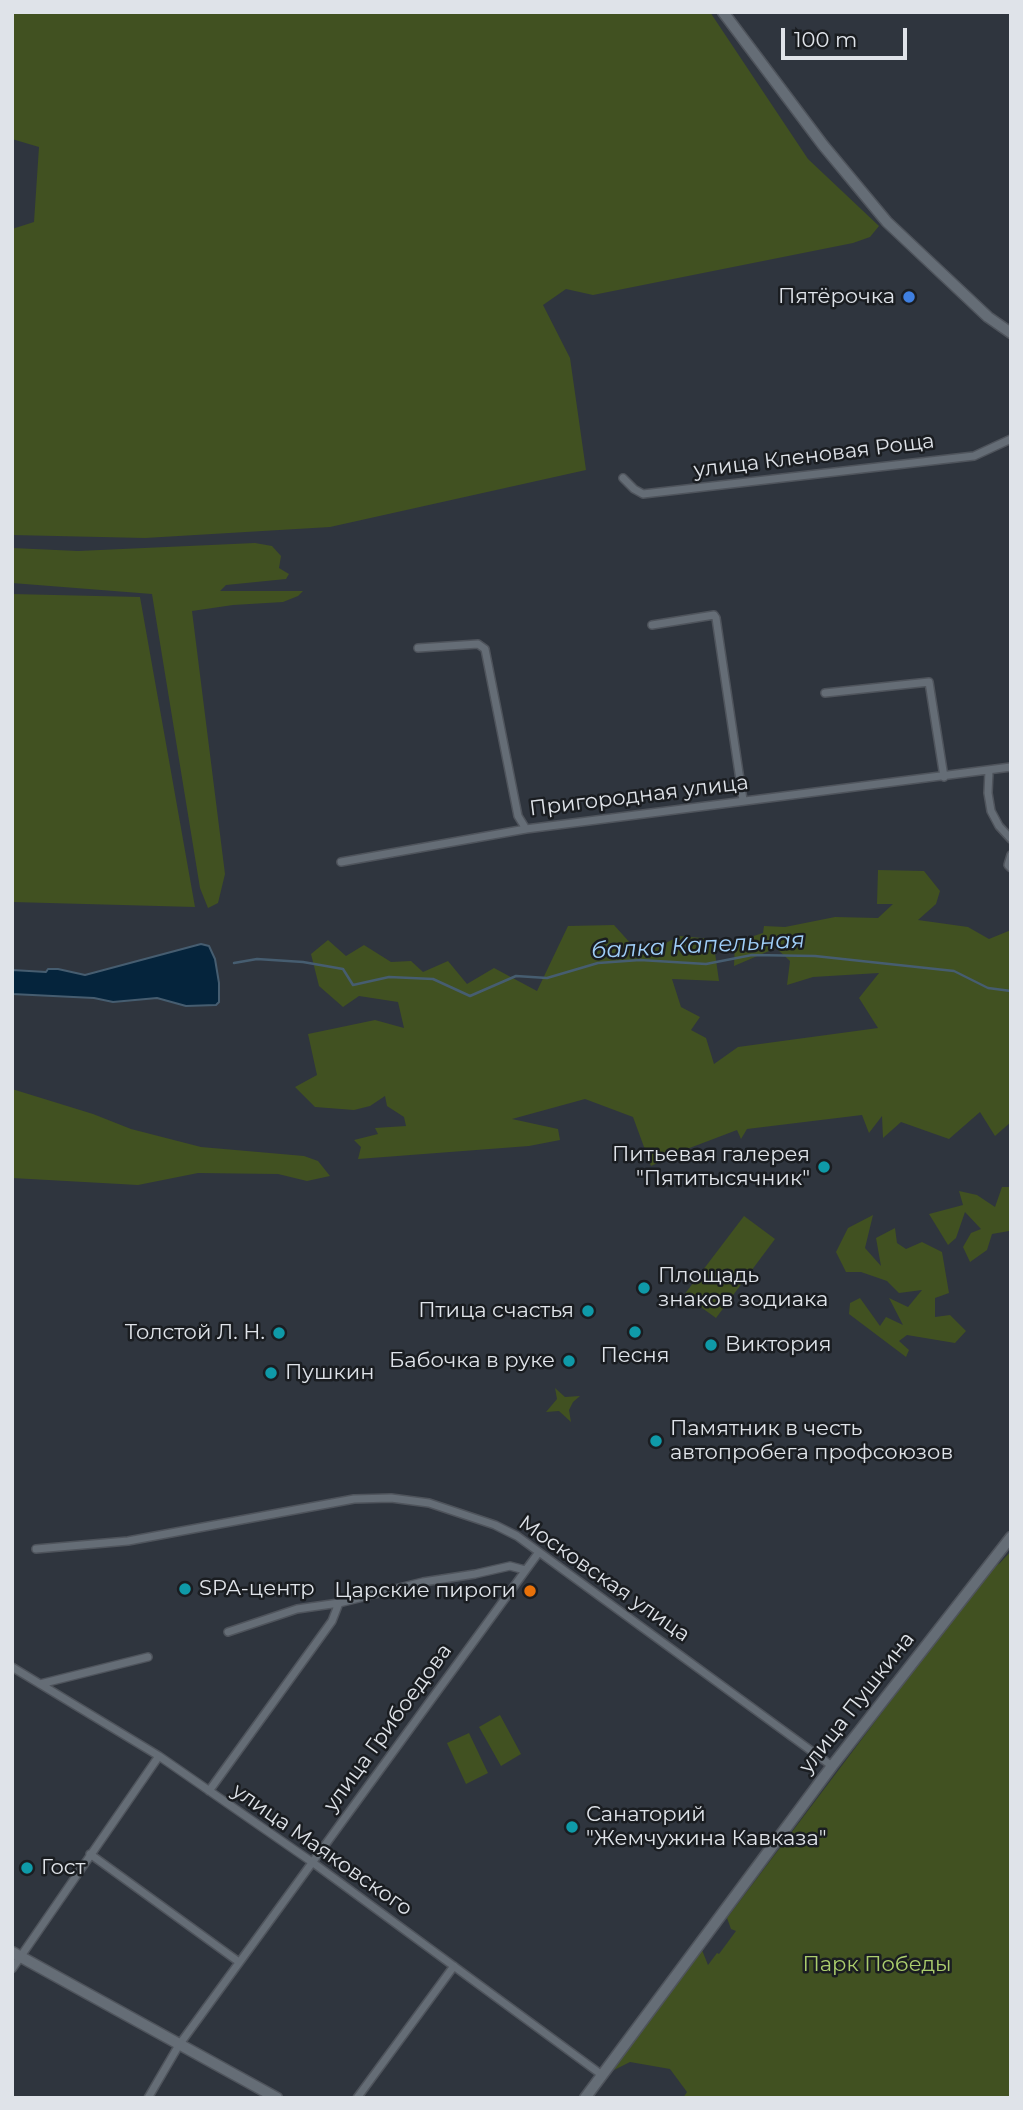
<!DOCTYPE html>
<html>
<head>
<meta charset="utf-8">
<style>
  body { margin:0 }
  #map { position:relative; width:1023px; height:2110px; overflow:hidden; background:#2f353e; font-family:Montserrat,sans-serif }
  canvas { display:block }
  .frame { position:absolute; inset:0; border:14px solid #dfe3e9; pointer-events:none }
  .scale { position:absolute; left:781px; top:28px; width:126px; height:32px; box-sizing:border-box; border:4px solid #dfe3e9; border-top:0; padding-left:9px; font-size:21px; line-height:24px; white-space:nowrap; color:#dfe3e9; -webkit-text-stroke:5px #1a1d21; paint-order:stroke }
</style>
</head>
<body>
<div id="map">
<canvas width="1023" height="2110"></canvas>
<div class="frame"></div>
<div class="scale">100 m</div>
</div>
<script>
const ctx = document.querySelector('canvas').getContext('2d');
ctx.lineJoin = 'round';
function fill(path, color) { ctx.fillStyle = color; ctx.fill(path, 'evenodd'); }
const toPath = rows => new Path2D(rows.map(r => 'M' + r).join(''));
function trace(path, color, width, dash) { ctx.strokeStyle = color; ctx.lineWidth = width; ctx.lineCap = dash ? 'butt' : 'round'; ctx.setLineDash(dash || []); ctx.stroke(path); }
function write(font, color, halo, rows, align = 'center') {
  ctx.font = font + ' Montserrat,sans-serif'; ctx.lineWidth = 5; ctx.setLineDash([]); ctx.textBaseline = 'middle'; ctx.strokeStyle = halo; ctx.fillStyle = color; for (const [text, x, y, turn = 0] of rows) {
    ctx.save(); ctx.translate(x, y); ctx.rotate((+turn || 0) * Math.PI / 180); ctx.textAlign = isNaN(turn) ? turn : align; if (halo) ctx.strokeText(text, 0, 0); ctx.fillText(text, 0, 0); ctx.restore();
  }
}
fill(toPath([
  [12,12,710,12,808,159,879,226,870,237,853,243,593,295,566,289,543,305,570,358,586,470,330,527,145,538,12,535,12,229,34,222,39,147,12,139],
  [255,543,272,546,281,556,279,568,289,574,286,579,226,585,220,591,303,591,298,596,283,602,233,605,192,611,225,874,218,903,208,908,200,888,152,594,12,583,12,548,78,551],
  [12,594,140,597,195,907,12,902],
  [878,870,924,871,940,891,936,904,918,920,968,927,989,939,1011,930,1011,1122,995,1136,980,1112,949,1139,901,1122,883,1138,882,1116,869,1133,862,1115,747,1129,741,1139,737,1130,687,1149,651,1166,633,1117,585,1099,512,1119,558,1129,560,1140,529,1146,358,1159,361,1147,354,1140,378,1134,375,1128,406,1126,404,1117,387,1106,385,1096,370,1106,354,1110,315,1107,295,1087,317,1075,308,1034,375,1020,404,1028,398,1002,359,996,343,1007,319,986,311,954,328,940,346,956,364,945,391,962,411,961,423,972,448,961,467,984,494,968,537,991,568,926,614,925,641,955,680,936,713,939,719,981,672,979,681,1007,700,1017,691,1030,706,1038,714,1064,738,1047,878,1028,859,998,879,973,813,977,787,985,790,961,776,948,734,966,735,942,763,933,764,926,785,927,835,917,878,918,893,904,877,904],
  [12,1089,93,1114,131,1129,201,1147,304,1156,318,1161,330,1176,307,1181,278,1174,198,1173,138,1185,12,1178],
  [1011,1183,1009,1231,992,1234,987,1250,970,1262,963,1247,971,1233,981,1229,965,1212,956,1238,948,1245,929,1214,963,1205,959,1191,977,1195,995,1207,1002,1187,1009,1187],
  [873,1215,865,1248,881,1266,876,1238,895,1228,897,1243,906,1249,922,1242,942,1252,949,1293,935,1298,935,1317,950,1315,966,1331,955,1343,907,1335,899,1341,909,1350,906,1357,849,1314,850,1303,860,1298,880,1326,886,1317,903,1325,889,1298,908,1307,922,1290,899,1293,887,1281,861,1272,846,1272,836,1252,848,1228],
  [744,1216,775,1239,716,1318,684,1295],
  [555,1388,565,1397,580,1396,573,1402,569,1410,571,1422,559,1411,546,1412,557,1399],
  [1011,1551,1011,2098,683,2098,687,2092,670,2069,630,2062,612,2071,610,2070,702,1950,708,1965,717,1953,719,1954,736,1931,731,1929,727,1918,990,1569,1000,1563],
  [500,1715,521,1754,501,1766,479,1727],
  [469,1733,488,1773,466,1784,447,1743]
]), '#415121');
const water = toPath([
  [201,944,209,946,215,959,219,983,219,1002,216,1005,186,1006,157,998,113,1002,94,998,12,994,12,970,46,972,48,969,58,969,85,975,201,944]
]);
fill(water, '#05243c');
trace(water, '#465d70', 2);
trace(toPath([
  [234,963,257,959,303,962,343,969,353,985,389,977,433,979,470,996,516,976,547,978,598,963,640,960,706,964,752,955,815,956,954,971,988,988,1011,991]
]), '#465d70', 2.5);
const street = toPath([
  [623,478,634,489,643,494,974,456,1011,439],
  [652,625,714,615,716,618,743,800],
  [418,648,478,644,485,649,518,816,526,829],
  [825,693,929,682,944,777],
  [989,771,988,793,991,811,999,826,1011,839],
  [1011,855,1008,865,1011,868],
  [341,862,526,829,1011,767],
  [36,1549,128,1541,354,1499,391,1498,429,1503,495,1525,517,1536,832,1766],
  [228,1632,297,1609,339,1603,423,1582,475,1574,510,1566,525,1570],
  [12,1667,159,1756,312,1862,602,2075],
  [40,1684,148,1657],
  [209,1791,332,1621,339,1603],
  [90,1854,239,1962],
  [12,1969,159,1756],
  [148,2098,179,2045,539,1552],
  [357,2098,454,1966]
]);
const secondary = toPath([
  [723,12,823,145,887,222,988,317,1011,333],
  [12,1952,277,2098],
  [585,2098,832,1766,1011,1537]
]);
trace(street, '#4f545c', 10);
trace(secondary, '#4f545c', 13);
trace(street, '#656d76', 7);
trace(secondary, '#656d76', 10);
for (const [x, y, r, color] of [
  [909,297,7,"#3f7fe0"],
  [824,1167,7,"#0f9aa8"],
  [644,1288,7,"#0f9aa8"],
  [588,1311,7,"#0f9aa8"],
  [635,1332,7,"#0f9aa8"],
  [279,1333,7,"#0f9aa8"],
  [711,1345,7,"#0f9aa8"],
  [569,1361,7,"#0f9aa8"],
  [271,1373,7,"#0f9aa8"],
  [656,1441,7,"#0f9aa8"],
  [185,1589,7,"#0f9aa8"],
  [530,1591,7,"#e8710a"],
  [572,1827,7,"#0f9aa8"],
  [27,1868,7,"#0f9aa8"]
]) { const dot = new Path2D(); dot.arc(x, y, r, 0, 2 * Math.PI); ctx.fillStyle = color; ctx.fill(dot); trace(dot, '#1a1d21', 2.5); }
write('21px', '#dfe3e9', '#1a1d21', [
  ["Пятёрочка",895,297,"right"],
  ["Питьевая галерея",810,1155,"right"],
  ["\"Пятитысячник\"",810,1179,"right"],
  ["Площадь",658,1276],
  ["знаков зодиака",658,1300],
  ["Птица счастья",574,1311,"right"],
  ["Толстой Л. Н.",265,1333,"right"],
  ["Виктория",725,1345],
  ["Песня",635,1356,"center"],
  ["Бабочка в руке",555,1361,"right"],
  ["Пушкин",285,1373],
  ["Памятник в честь",670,1429],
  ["автопробега профсоюзов",670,1453],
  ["SPA-центр",199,1589],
  ["Царские пироги",516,1591,"right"],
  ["Санаторий",586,1815],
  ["\"Жемчужина Кавказа\"",586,1839],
  ["Гост",41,1868]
], 'left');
write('21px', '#dfe3e9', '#1a1d21', [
  ["улица Кленовая Роща",814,456,-7],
  ["Пригородная улица",639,796,-7],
  ["Московская улица",604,1579,35],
  ["улица Пушкина",857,1703,-52],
  ["улица Грибоедова",388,1728,-54],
  ["улица Маяковского",322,1850,35]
]);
write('21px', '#abcd6d', '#1a1d21', [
  ["Парк Победы",877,1965]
]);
write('italic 23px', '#9fcef8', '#1a1d21', [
  ["балка Капельная",698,946,-3]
]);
</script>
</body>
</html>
